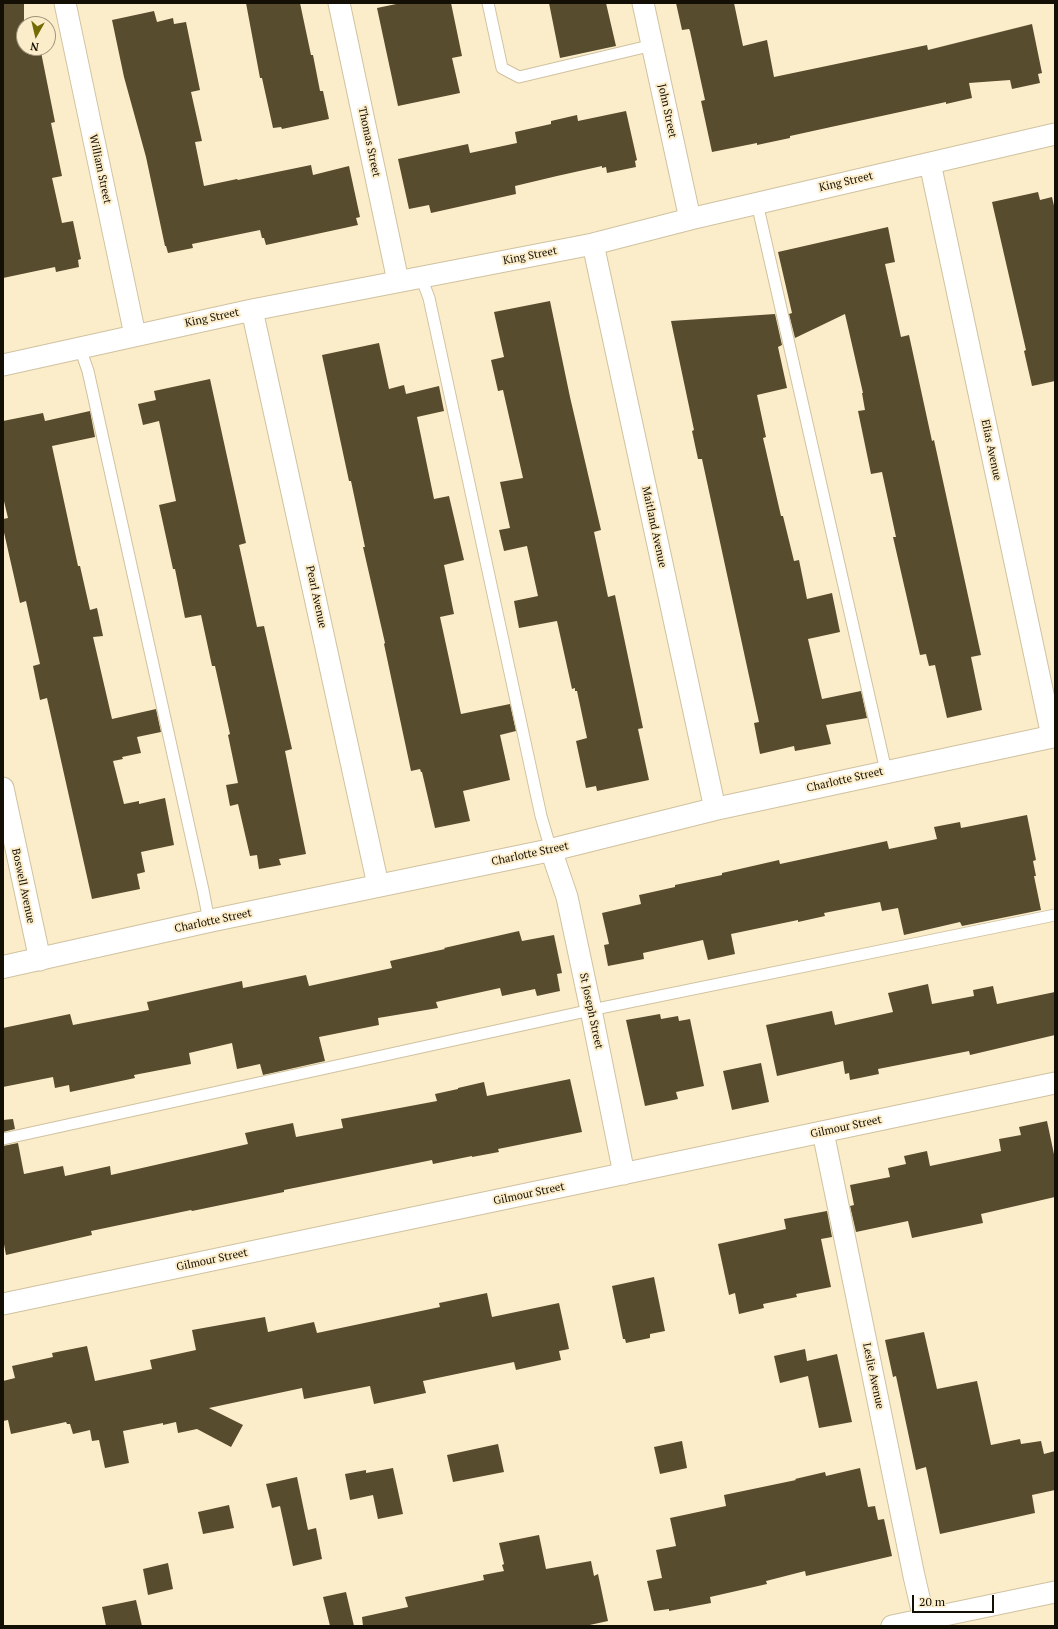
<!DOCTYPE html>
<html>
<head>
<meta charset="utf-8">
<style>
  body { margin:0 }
  #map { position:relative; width:1058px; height:1629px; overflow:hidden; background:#fcedca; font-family:"PT Serif",serif }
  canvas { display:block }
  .frame { position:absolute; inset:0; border:4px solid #140f04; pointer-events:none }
  .north { position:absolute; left:16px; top:16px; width:40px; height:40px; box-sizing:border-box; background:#fcedca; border:1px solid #9f947b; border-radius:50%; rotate:188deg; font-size:11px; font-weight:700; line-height:16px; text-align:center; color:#140f04 }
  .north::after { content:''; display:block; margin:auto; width:14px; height:18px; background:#756b04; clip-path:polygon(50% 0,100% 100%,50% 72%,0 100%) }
  .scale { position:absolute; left:912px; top:1595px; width:82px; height:18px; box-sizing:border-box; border:2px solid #140f04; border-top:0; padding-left:5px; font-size:12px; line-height:14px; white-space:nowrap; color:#140f04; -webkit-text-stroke:3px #fcedca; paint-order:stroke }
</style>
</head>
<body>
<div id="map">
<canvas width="1058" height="1629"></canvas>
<div class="frame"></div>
<div class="north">N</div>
<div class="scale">20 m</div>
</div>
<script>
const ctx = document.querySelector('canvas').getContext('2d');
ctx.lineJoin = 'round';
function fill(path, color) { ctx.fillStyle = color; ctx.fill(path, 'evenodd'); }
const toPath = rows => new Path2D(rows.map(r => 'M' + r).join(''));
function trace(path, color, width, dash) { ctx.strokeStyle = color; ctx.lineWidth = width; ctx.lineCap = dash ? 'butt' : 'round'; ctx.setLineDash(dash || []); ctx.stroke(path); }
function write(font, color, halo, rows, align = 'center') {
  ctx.font = font + ' "PT Serif",serif'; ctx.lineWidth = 4; ctx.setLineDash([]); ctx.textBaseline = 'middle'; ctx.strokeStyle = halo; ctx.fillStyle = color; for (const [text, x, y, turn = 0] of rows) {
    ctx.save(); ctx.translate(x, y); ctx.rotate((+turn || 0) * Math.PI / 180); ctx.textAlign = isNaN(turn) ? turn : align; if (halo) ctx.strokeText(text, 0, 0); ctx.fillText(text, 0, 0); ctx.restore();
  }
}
fill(toPath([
  [3,3,24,3,24,48,34,48,35,54,41,52,55,122,51,123,62,176,52,178,62,223,73,221,81,259,78,260,79,267,56,272,55,267,3,278],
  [246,3,300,3,311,55,313,55,320,91,323,91,329,119,282,129,281,127,273,128,262,78,260,78],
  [401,3,451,3,462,56,452,58,460,93,398,106,377,8],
  [549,3,606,3,616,46,560,58],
  [676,3,734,3,743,46,767,40,774,77,927,45,928,50,1032,24,1042,73,1038,74,1040,83,1012,89,1010,80,969,83,972,98,946,104,946,102,831,127,790,136,790,138,757,145,757,143,712,152,701,101,705,100,690,31,689,29,682,30],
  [154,11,157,22,173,18,174,24,186,22,200,90,191,92,202,141,195,142,204,186,237,179,238,180,311,165,313,175,349,166,360,217,356,218,358,225,266,245,264,238,262,238,260,230,192,244,193,248,168,253,166,246,165,246,146,157,124,77,112,20],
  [626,111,637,160,635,161,636,167,607,173,606,167,602,168,602,166,557,176,515,186,516,194,431,213,429,205,409,209,398,159,468,144,470,153,517,143,515,132,551,124,551,121,577,115,578,121],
  [1038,192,1040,200,1052,197,1055,210,1055,381,1032,386,1024,351,1026,350,992,202],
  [888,227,895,262,885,264,901,337,909,335,932,441,934,440,981,655,971,657,982,710,947,718,935,665,929,666,926,654,920,655,893,537,896,537,882,472,871,474,858,411,865,410,862,393,863,393,845,314,795,338,789,314,792,313,778,252],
  [550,301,570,397,601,530,594,532,608,597,615,595,643,728,638,729,649,780,597,791,596,786,586,788,576,741,587,738,577,691,575,691,575,688,572,689,557,621,519,628,514,601,538,596,527,546,504,551,499,530,510,528,500,482,523,478,503,390,498,391,491,360,504,357,494,312],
  [775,314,782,345,778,347,787,388,757,395,766,437,763,438,781,516,783,516,794,561,799,560,807,599,832,593,840,632,808,639,822,699,861,691,867,718,826,725,831,744,795,751,794,746,760,754,754,723,759,722,702,459,698,459,692,431,694,430,671,321],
  [379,343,389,389,404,385,406,394,439,386,444,411,417,417,434,499,449,496,464,560,444,565,454,614,440,617,461,714,510,704,516,731,500,735,510,780,463,791,470,821,435,828,422,772,421,772,420,769,411,771,384,644,385,643,363,547,365,547,351,481,349,481,322,355],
  [210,379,246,543,239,545,257,627,264,626,292,749,285,751,306,854,279,859,281,865,259,869,257,855,250,856,238,804,230,806,226,785,238,783,228,735,230,734,215,666,212,666,201,615,185,618,175,569,173,569,159,505,176,501,159,421,143,425,138,404,156,400,154,391],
  [90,411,95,437,52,446,78,566,80,566,90,610,97,608,103,636,93,637,112,719,156,709,161,732,137,737,141,753,122,757,123,759,113,761,124,804,139,801,139,804,165,798,174,845,141,852,145,872,137,874,140,889,92,899,47,698,40,700,33,666,40,664,26,601,20,603,3,528,3,519,8,518,3,497,3,421,43,413,45,421],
  [1027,815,1036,860,1033,861,1036,876,1034,876,1041,910,962,926,960,922,904,935,898,908,882,911,880,902,824,913,825,916,798,922,798,920,731,934,735,954,708,960,703,940,643,953,644,959,608,966,604,945,609,944,602,913,641,904,639,895,675,887,675,885,722,875,722,873,779,860,780,864,887,841,889,849,937,839,934,827,960,822,961,828],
  [519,931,522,941,554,935,562,973,557,974,560,991,537,996,535,989,502,996,500,988,436,1002,438,1008,378,1018,379,1025,319,1037,325,1061,263,1075,260,1064,237,1069,232,1043,189,1053,191,1064,134,1075,135,1078,70,1092,69,1085,55,1088,53,1077,3,1087,3,1028,70,1014,73,1025,149,1010,147,1002,242,981,243,988,306,975,309,986,392,968,390,961,445,949,444,948],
  [928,984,932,1004,974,996,973,990,993,986,997,1004,1055,992,1055,1035,970,1055,969,1051,878,1069,879,1074,850,1080,849,1073,845,1074,843,1061,777,1076,766,1025,832,1011,835,1025,893,1012,888,993],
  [660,1014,661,1019,678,1016,679,1021,690,1019,704,1086,676,1092,678,1099,645,1106,626,1020],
  [761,1063,769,1102,732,1110,723,1071],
  [570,1079,582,1132,498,1149,499,1152,472,1157,472,1156,433,1164,432,1160,284,1190,284,1192,192,1211,191,1210,91,1231,92,1235,6,1255,3,1239,3,1146,18,1143,24,1174,63,1166,65,1176,110,1166,111,1175,248,1144,245,1133,293,1123,296,1137,343,1128,341,1119,437,1101,435,1094,458,1089,458,1088,484,1082,487,1096],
  [13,1119,15,1129,3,1132,3,1120],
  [1047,1121,1055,1159,1055,1197,981,1214,983,1223,912,1238,908,1221,856,1232,850,1206,854,1205,850,1185,890,1177,888,1168,906,1164,904,1156,927,1151,930,1166,1001,1151,999,1139,1021,1135,1019,1127],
  [827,1211,832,1237,821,1239,831,1287,796,1294,797,1297,763,1304,764,1308,739,1314,735,1293,729,1295,718,1244,786,1229,784,1219],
  [654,1277,665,1331,650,1334,650,1338,626,1343,625,1339,623,1339,612,1286],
  [487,1293,492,1317,559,1303,569,1349,559,1351,561,1360,516,1370,514,1362,423,1381,426,1393,374,1404,370,1386,304,1399,302,1388,209,1408,243,1425,231,1447,197,1429,178,1433,176,1422,163,1425,163,1423,123,1431,129,1463,105,1468,99,1440,92,1441,90,1430,73,1434,70,1424,67,1424,66,1422,11,1434,8,1420,3,1421,3,1381,15,1378,12,1366,53,1357,52,1353,87,1346,95,1381,152,1369,150,1360,196,1350,192,1330,265,1317,268,1332,314,1322,317,1333,440,1307,439,1303],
  [924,1332,937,1389,977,1381,991,1445,1020,1439,1021,1444,1041,1441,1044,1454,1055,1451,1055,1490,1032,1495,1035,1513,940,1534,926,1467,916,1470,896,1376,893,1377,885,1340],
  [805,1349,807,1361,837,1354,852,1422,819,1428,808,1376,780,1383,774,1356],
  [682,1441,687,1468,660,1474,654,1447],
  [498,1444,504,1472,453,1482,447,1455],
  [393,1468,403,1514,378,1519,373,1495,350,1500,345,1474,366,1470,366,1473],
  [860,1468,868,1507,875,1506,878,1520,884,1519,892,1556,806,1576,805,1571,766,1581,767,1584,710,1597,711,1603,669,1611,669,1609,654,1611,647,1581,662,1578,656,1550,676,1546,670,1518,726,1506,724,1495,796,1480,795,1479,825,1472,826,1476],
  [297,1477,308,1530,316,1528,322,1559,293,1566,280,1506,272,1508,266,1484],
  [229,1505,234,1528,203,1534,198,1512],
  [539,1535,546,1569,591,1561,594,1576,598,1574,608,1621,585,1626,363,1626,362,1617,408,1607,405,1597,484,1580,483,1575,504,1571,502,1565,504,1564,499,1543],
  [168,1563,173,1589,148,1595,143,1569],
  [346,1592,354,1626,330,1626,323,1597],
  [136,1600,142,1626,106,1626,102,1607]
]), '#584c2e');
const lane = toPath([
  [488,3,502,68,519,77,653,45],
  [757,203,886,771],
  [421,277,429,298,541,816,551,850],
  [80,348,88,371,203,890,209,921],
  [3,1139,591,1010,1055,915]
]);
const street = toPath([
  [65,3,135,335],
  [339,3,398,281],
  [643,3,690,219],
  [930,163,1052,736],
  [593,244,715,809],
  [252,310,378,885],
  [3,365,252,310,593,244,690,219,1055,134],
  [3,788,40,960],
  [551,850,567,897,591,1010,624,1174],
  [823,1132,914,1576,924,1619],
  [3,1304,1055,1083],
  [892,1626,1055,1592]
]);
const secondary = toPath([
  [3,967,209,921,551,850,715,809,1055,736]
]);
trace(lane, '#d0c2a0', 13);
trace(street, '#d0c2a0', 23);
trace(secondary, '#d0c2a0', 24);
trace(lane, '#fff', 11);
trace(street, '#fff', 21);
trace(secondary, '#fff', 22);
write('11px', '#140f04', '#fcedca', [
  ["John Street",667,111,78],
  ["Thomas Street",369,142,78],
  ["William Street",100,169,78],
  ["King Street",846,182,-13],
  ["King Street",530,256,-11],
  ["King Street",212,318,-12],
  ["Elias Avenue",991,450,78],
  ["Maitland Avenue",654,527,78],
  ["Pearl Avenue",316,597,78],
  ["Charlotte Street",845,780,-13],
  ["Charlotte Street",530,854,-12],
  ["Boswell Avenue",23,886,78],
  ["Charlotte Street",213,921,-12],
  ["St Joseph Street",591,1011,78],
  ["Gilmour Street",846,1127,-12],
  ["Gilmour Street",529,1194,-12],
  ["Gilmour Street",212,1260,-12],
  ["Leslie Avenue",873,1376,78]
]);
</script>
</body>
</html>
